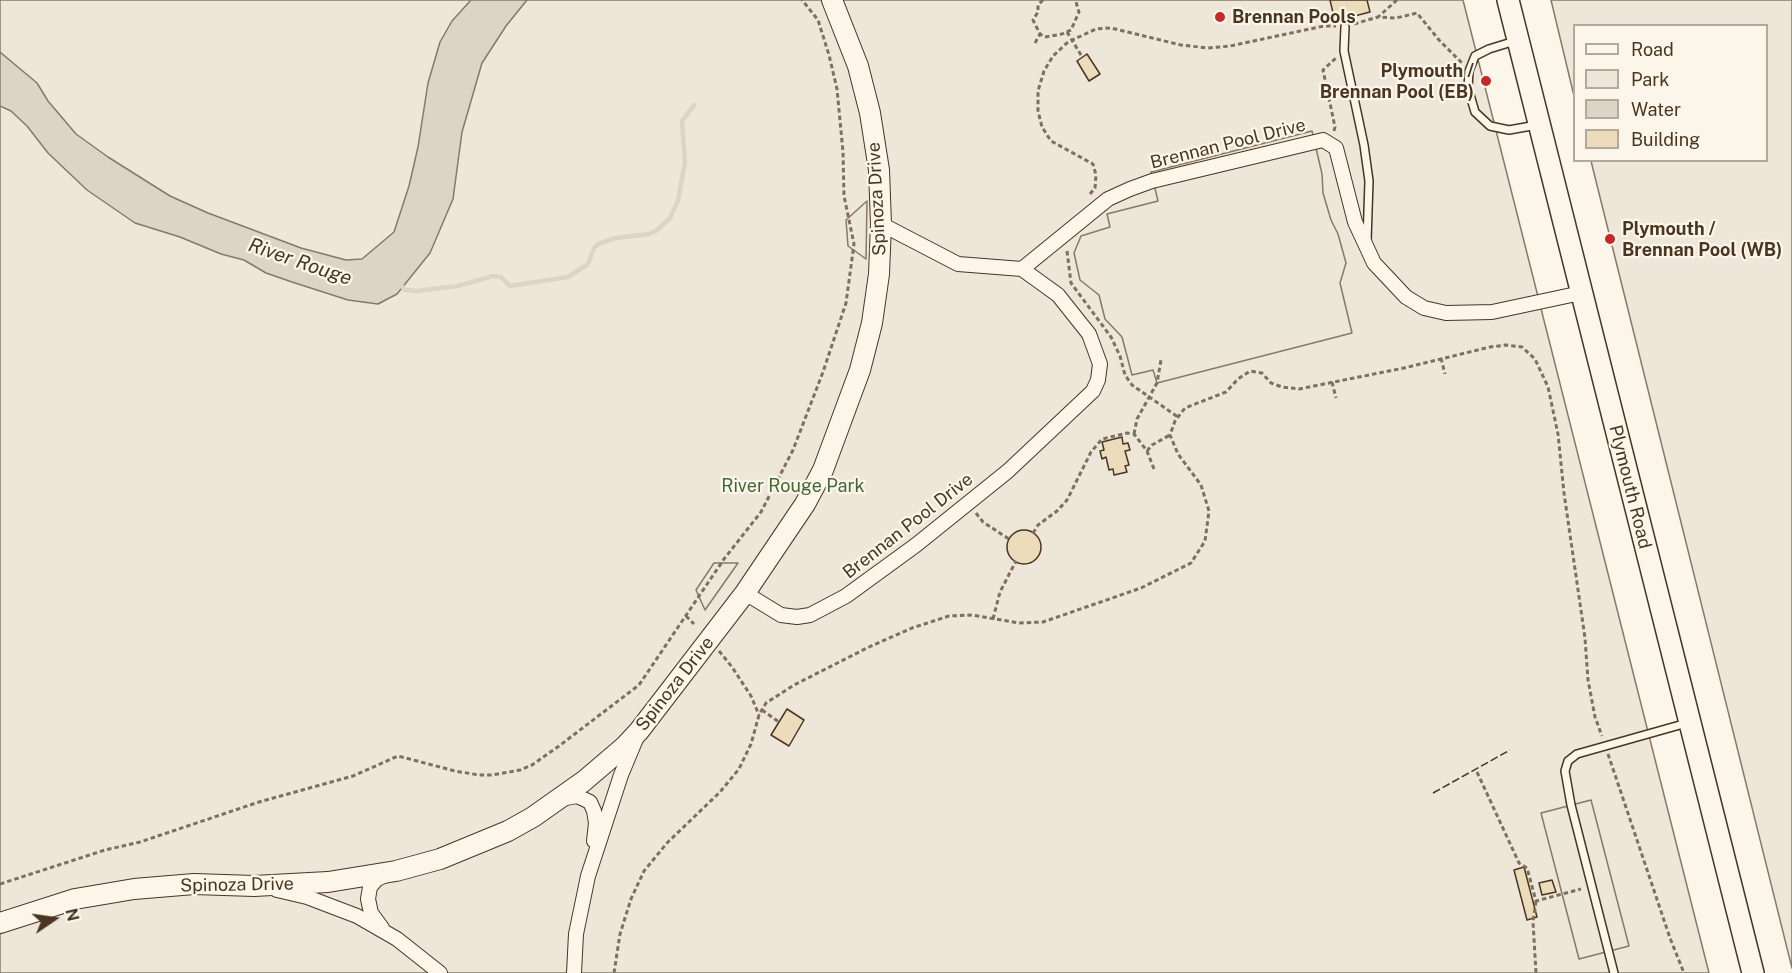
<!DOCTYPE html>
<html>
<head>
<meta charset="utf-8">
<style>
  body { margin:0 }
  #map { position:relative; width:1792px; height:973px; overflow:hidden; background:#fbf6e9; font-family:"Public Sans",sans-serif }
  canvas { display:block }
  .legend { position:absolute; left:1573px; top:24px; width:195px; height:138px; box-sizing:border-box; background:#fbf6e9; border:2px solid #b4a999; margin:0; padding:8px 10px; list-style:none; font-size:18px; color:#4a3520 }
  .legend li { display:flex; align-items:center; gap:12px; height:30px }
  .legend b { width:30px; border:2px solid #b4a999 }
  .north { position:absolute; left:24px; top:889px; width:60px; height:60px; -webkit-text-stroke:4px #fbf6e9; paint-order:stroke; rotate:77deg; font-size:16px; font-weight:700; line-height:24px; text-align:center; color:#4a3520 }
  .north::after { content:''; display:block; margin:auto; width:21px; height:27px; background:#4a3520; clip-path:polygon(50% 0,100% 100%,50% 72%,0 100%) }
</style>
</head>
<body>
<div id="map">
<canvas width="1792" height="973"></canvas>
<ul class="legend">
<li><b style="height:8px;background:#fbf6e9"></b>Road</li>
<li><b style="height:16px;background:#ede6d9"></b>Park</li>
<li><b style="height:16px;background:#dcd4c6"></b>Water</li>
<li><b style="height:16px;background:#ecdcbc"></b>Building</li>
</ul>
<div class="north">N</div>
</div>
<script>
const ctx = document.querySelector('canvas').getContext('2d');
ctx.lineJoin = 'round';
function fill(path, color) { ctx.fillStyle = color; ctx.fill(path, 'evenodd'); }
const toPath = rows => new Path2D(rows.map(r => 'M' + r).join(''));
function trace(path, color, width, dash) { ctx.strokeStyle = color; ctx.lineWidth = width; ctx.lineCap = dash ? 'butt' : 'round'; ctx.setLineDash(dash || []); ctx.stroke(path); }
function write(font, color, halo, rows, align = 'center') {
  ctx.font = font + ' "Public Sans",sans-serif'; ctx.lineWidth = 4.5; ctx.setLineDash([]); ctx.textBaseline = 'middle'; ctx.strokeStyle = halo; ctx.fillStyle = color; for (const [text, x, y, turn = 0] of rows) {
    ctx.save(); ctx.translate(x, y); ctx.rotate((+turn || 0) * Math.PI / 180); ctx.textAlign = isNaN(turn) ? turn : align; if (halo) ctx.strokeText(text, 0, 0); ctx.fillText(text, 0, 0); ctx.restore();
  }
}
const green = toPath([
  [0,0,1463,0,1709,973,0,973,0,0],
  [1551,0,1792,0,1792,968,1591,161,1766,160,1766,26,1574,26,1574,96,1551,0]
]);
fill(green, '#ede6d9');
trace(green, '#887966', 1.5);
const parking = toPath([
  [1312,131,1322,174,1323,193,1331,220,1338,234,1346,263,1340,283,1352,333,1157,383,1153,370,1132,375,1122,337,1105,319,1099,295,1080,280,1074,253,1081,236,1110,227,1107,214,1158,201,1151,172,1312,131],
  [867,201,866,259,848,246,846,220,867,201],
  [714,563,738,563,705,610,696,590,714,563],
  [1591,800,1629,946,1579,959,1541,813,1591,800]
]);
fill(parking, '#ede7d9');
trace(parking, '#887966', 1.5);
const water = toPath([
  [471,0,527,0,506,26,482,63,462,132,453,199,430,253,397,294,378,304,348,300,292,282,266,273,244,260,221,254,180,237,135,223,87,190,48,153,27,126,11,111,0,106,0,52,37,83,48,101,76,134,108,157,170,196,208,213,301,248,346,260,362,259,394,232,409,186,418,147,428,83,440,42,452,21,471,0]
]);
fill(water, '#dcd4c6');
trace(water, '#887966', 1.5);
trace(toPath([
  [400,284,405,290,417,291,458,286,493,276,501,277,510,286,568,277,588,264,594,248,598,244,616,238,649,234,656,231,670,218,678,201,685,162,682,121,694,105]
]), '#dcd4c6', 4.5);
const building = toPath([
  [1330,0,1367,0,1370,12,1335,21,1330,0],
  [1087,54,1100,74,1089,81,1077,61,1087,54],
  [1122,437,1123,444,1128,443,1130,450,1125,451,1129,465,1125,466,1127,472,1114,475,1113,469,1109,470,1106,457,1102,459,1100,451,1104,450,1102,442,1122,437],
  '1007 547a17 17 0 1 1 34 0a17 17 0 1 1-34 0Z',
  [787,709,804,720,789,746,771,735,787,709],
  [1524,867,1537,917,1527,920,1514,870,1524,867],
  [1552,880,1556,892,1542,895,1539,883,1552,880]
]);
fill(building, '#ecdcbc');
trace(building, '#4a3520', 1.5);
const lane = toPath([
  [1345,27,1344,51,1364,145,1369,181,1367,241],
  [1515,41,1489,49,1475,56,1469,71,1468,88,1475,112,1490,126,1509,130,1537,125],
  [1614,973,1571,805,1565,771,1568,761,1577,754,1687,723]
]);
const street = toPath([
  [881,224,958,264,1022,269],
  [745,593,781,615,797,617,810,615,846,596,916,545,1008,471,1093,391,1098,380,1100,364,1089,334,1058,295,1022,269,1108,199,1130,189,1152,181,1323,140,1336,148,1355,222,1374,263,1406,297,1424,308,1446,313,1492,312,1581,293],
  [561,799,577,796,590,802,594,811,596,823,594,841],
  [277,890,307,897,357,916,397,939,440,973],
  [382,928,371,913,368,899,370,887,377,879,386,875],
  [574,973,576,934,588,876,621,775,636,739]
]);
const secondary = toPath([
  [0,923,75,899,134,889,194,884,254,886,328,882,396,871,440,859,508,831,533,817,584,781,625,746,639,731,745,593,805,504,823,470,860,370,872,323,879,274,881,224,879,170,870,113,858,66,832,0]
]);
const primary = toPath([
  [1508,0,1753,973]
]);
trace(lane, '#4a3520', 10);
trace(street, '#4a3520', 16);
trace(secondary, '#4a3520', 22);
trace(primary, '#4a3520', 24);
trace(toPath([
  [1043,0,1038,5,1038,12,1033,20,1040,34,1045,37,1062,34,1071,30,1079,12,1076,2,1074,0],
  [1397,0,1378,17,1396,18,1417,13,1439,40,1462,63],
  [1354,24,1378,17],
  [1067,32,1081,55],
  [1035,43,1040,34],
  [1334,131,1335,127,1323,70,1336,58],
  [1090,194,1095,188,1096,175,1093,164,1051,141,1042,127,1038,111,1038,91,1044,71,1053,56,1068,42,1096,29,1111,28,1181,45,1208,48,1230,46,1324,26,1336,26],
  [1067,251,1071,283,1111,337,1120,356,1125,375,1132,385,1178,417],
  [1441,358,1445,374],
  [1332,382,1336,398],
  [1134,434,1137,419,1157,383,1161,360],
  [1147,451,1152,445,1170,435],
  [976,513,983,522,1009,539],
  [1033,533,1038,525,1057,511,1067,500,1091,452,1102,439,1127,433,1134,434,1147,451,1154,469],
  [686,616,694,624],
  [993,619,1000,592,1016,561],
  [719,651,732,667,751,696,759,715],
  [762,710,779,722],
  [1608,754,1670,938,1684,973],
  [1477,772,1519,863,1527,868,1536,901,1581,889],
  [0,884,105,850,140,842,259,802,353,776,398,756,455,771,479,775,492,775,520,770,532,765,559,746,639,685,724,559,761,512,793,450,823,372,846,303,854,244,844,196,843,152,837,89,829,55,818,20,802,0],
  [1536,901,1533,922,1536,973],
  [614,973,620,934,631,899,644,871,667,843,720,792,739,769,751,744,759,715,766,703,794,685,869,647,912,628,949,616,972,615,1019,623,1043,622,1141,588,1191,563,1205,541,1209,511,1201,485,1178,454,1170,435,1175,421,1185,408,1226,392,1238,379,1250,371,1262,373,1271,383,1282,387,1299,389,1404,368,1490,347,1506,345,1522,347,1535,359,1548,387,1558,434,1564,493,1585,638,1588,680,1595,717,1602,736]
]), '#7f6f5c', 3, [4.5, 3]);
trace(lane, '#fbf6e9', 7);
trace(street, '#fbf6e9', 14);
trace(secondary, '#fbf6e9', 20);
trace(primary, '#fbf6e9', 21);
trace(toPath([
  [1433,793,1510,750]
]), '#4a3520', 1.5, [8, 3]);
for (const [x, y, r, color] of [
  [1220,17,6,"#c62828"],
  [1486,81,6,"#c62828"],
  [1610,239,6,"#c62828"]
]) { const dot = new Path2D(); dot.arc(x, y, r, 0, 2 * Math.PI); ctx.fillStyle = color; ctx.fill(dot); trace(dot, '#fbf6e9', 2); }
write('bold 18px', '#4a3520', '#fbf6e9', [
  ["Brennan Pools",1232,17],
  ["Plymouth /",1474,71,"right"],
  ["Brennan Pool (EB)",1474,92,"right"],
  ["Plymouth /",1622,229],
  ["Brennan Pool (WB)",1622,250]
], 'left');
write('18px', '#4a3520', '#fbf6e9', [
  ["Brennan Pool Drive",1228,144,-14],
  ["Spinoza Drive",877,199,-93],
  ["Plymouth Road",1630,487,76],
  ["Brennan Pool Drive",908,526,-38],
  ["Spinoza Drive",675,684,-52],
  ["Spinoza Drive",237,885,-1]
]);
write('18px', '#436837', '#fbf6e9', [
  ["River Rouge Park",793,486]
]);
write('italic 20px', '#4a3520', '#fbf6e9', [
  ["River Rouge",300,262,19]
]);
</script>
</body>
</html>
